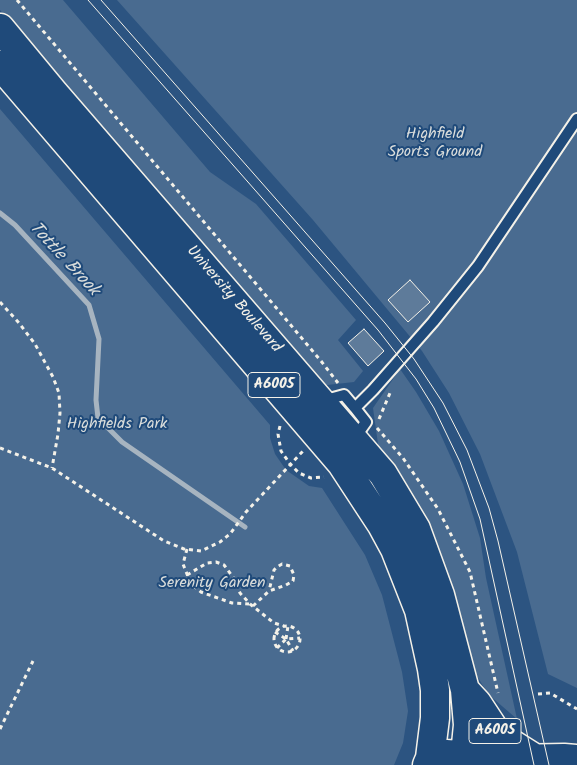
<!DOCTYPE html>
<html>
<head>
<meta charset="utf-8">
<style>
  body { margin:0 }
  canvas { display:block; background:#2c5481 }
</style>
</head>
<body>
<canvas width="577" height="765"></canvas>
<script>
const ctx = document.querySelector('canvas').getContext('2d');
ctx.lineJoin = 'round';
function fill(path, color) { ctx.fillStyle = color; ctx.fill(path, 'evenodd'); }
const toPath = rows => new Path2D(rows.map(r => 'M' + r).join(''));
function trace(path, color, width, dash) { ctx.strokeStyle = color; ctx.lineWidth = width; ctx.lineCap = dash ? 'butt' : 'round'; ctx.setLineDash(dash || []); ctx.stroke(path); }
function write(font, color, halo, rows, align = 'center') {
  ctx.font = font + ' Kalam,sans-serif'; ctx.lineWidth = 4; ctx.setLineDash([]); ctx.textBaseline = 'middle'; ctx.strokeStyle = halo; ctx.fillStyle = color; for (const [text, x, y, turn = 0] of rows) {
    ctx.save(); ctx.translate(x, y); ctx.rotate((+turn || 0) * Math.PI / 180); ctx.textAlign = isNaN(turn) ? turn : align; if (halo) ctx.strokeText(text, 0, 0); ctx.fillText(text, 0, 0); ctx.restore();
  }
}
fill(toPath([
  [0,0,63,0,210,172,256,204,356,320,338,340,363,371,354,382,318,386,0,10],
  [117,0,577,0,577,688,548,674,517,552,480,454,449,393,422,351,313,220],
  [0,109,270,425,270,438,275,454,286,470,309,486,322,488,365,555,382,595,402,672,408,711,403,743,394,765,0,765],
  [400,369,416,392,439,431,463,484,480,538,486,578,517,719,488,694,466,658,450,591,419,504,379,451,373,408]
]), '#496b90');
trace(toPath([
  [0,213,15,225,89,305,99,339,96,400,98,418,122,442,245,527]
]), '#a7b4c0', 5);
const building = toPath([
  [410,280,430,302,408,322,388,300,410,280],
  [364,329,384,351,368,366,348,343,364,329]
]);
fill(building, '#5e7b9a');
trace(building, '#f4f1e8', 1);
const service = toPath([
  [322,401,344,395,355,408,366,422,354,439],
  [355,408,373,390,433,322,478,266,577,119]
]);
const primary = toPath([
  [0,28,53,92,383,474,416,529,440,595,465,690,468,725,464,765],
  [0,65,342,464,382,525,395,549,419,610,432,669,435,690,435,718,430,758,427,765],
  [465,690,477,703,498,735,536,759],
  [446,754,512,759,564,758,577,759]
]);
trace(service, '#f4f1e8', 14);
trace(primary, '#f4f1e8', 31);
trace(toPath([
  [17,0,321,361,338,383],
  [0,302,19,323,35,344,53,377,59,393,60,413,58,434,52,468],
  [379,419,390,393],
  [280,426,278,434,281,451,291,465,299,473,311,478,324,477],
  [377,428,403,458,438,509,470,572,498,693],
  [0,448,52,468,164,541,184,549,201,551,220,542,230,534,246,512,303,451],
  [187,549,183,564,191,584,201,592,232,603,249,604],
  [187,575,207,563,216,562,224,565,235,580,240,593,250,604,274,623,284,626],
  [253,606,269,591,286,585,293,581,294,575,290,566,282,564,277,567,274,570,269,591],
  '274 639a13 13 0 1 1 26 0a13 13 0 1 1-26 0Z',
  [275,632,286,639,293,651],
  [286,639,288,626],
  [277,648,286,639,300,638],
  [538,694,550,693,577,709],
  [0,729,33,661]
]), '#f4f1e8', 3, [4, 4]);
trace(service, '#1f4a7a', 10);
trace(primary, '#1f4a7a', 28);
trace(toPath([
  [88,0,378,330,416,379,434,408,460,462,480,519,534,765],
  [101,0,385,323,414,359,443,403,467,450,489,508,498,541,549,765]
]), '#f4f1e8', 1);
for (const [x, y, w] of [
  [274,385,52],
  [495,731,52]
]) { const box = new Path2D(); box.roundRect(x - w / 2, y - 12.5, w, 25, 4); ctx.fillStyle = '#1f4a7a'; ctx.fill(box); trace(box, '#f4f1e8', 1); }
write('bold 15px', '#f4f1e8', null, [
  ["A6005",274,385],
  ["A6005",495,731]
]);
write('16px', '#dadddb', '#1f4a7a', [
  ["Highfield",435,135],
  ["Sports Ground",435,153],
  ["Highfields Park",117,425],
  ["Serenity Garden",212,584]
]);
write('16px', '#f4f1e8', '#1f4a7a', [
  ["University Boulevard",233,300,49]
]);
write('italic 18px', '#dadddb', '#1f4a7a', [
  ["Tottle Brook",63,260,47]
]);
</script>
</body>
</html>
